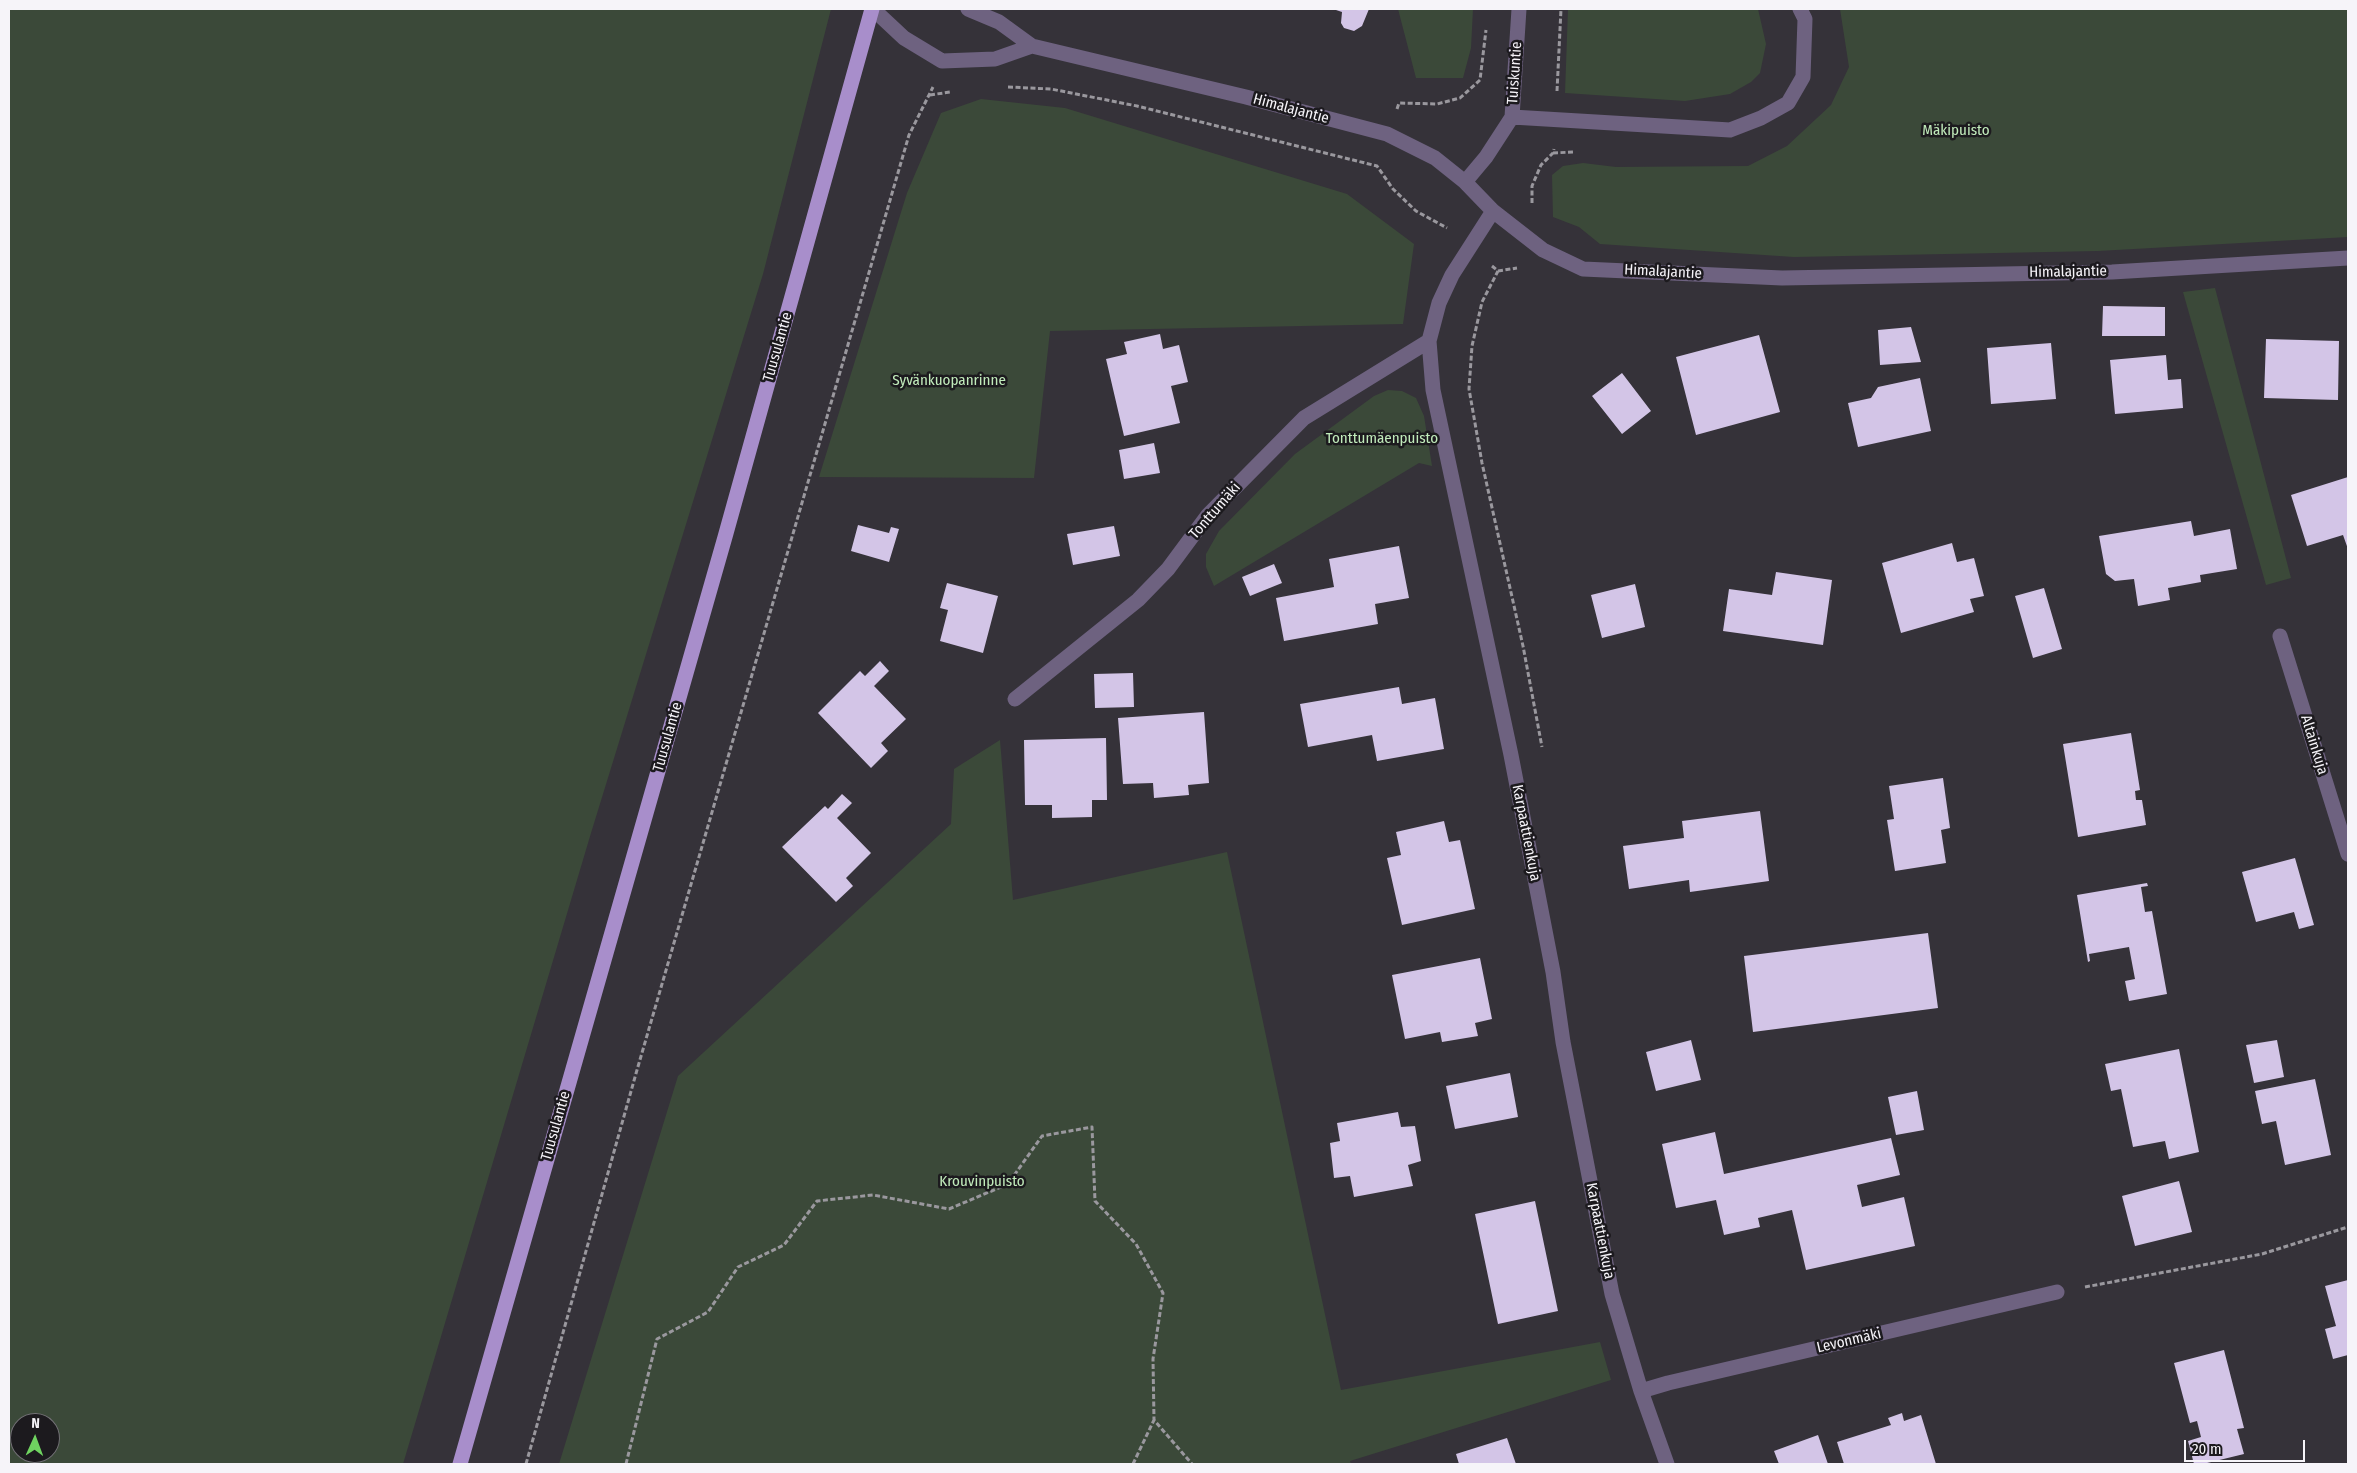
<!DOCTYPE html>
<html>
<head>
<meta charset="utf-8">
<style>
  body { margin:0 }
  #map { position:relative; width:2357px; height:1473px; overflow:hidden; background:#353239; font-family:"Fira Sans Condensed",sans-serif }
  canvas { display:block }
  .frame { position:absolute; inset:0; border:10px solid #f6f4f9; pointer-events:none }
  .north { position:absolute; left:10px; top:1413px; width:50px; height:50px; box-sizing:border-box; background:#1c1a1e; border:1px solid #737176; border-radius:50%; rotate:2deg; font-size:14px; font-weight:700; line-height:20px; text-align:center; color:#f6f4f9 }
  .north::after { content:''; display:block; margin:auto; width:18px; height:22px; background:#6fd360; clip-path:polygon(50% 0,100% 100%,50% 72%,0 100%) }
  .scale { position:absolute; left:2184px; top:1440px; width:121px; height:22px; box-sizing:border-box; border:2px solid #f6f4f9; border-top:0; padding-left:6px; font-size:15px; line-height:18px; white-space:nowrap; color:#f6f4f9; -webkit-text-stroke:4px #1c1a1e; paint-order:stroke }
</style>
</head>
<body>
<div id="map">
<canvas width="2357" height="1473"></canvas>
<div class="frame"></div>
<div class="north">N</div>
<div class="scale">20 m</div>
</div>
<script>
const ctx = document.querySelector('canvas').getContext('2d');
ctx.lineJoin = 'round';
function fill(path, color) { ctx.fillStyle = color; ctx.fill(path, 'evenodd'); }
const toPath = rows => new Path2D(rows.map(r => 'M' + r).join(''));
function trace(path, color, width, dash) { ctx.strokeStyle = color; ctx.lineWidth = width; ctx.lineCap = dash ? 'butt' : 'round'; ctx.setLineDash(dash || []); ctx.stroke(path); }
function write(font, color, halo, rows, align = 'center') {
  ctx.font = font + ' "Fira Sans Condensed",sans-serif'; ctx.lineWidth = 5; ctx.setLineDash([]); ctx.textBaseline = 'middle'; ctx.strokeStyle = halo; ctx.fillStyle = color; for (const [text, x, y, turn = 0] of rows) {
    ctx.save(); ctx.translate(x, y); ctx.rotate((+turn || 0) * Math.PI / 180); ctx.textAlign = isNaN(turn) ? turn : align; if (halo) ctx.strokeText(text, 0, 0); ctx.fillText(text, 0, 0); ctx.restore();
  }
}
fill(toPath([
  [9,9,831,9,763,274,591,833,403,1464,9,1464],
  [20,1423,50,1423,50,1453,20,1453],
  [1398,9,1473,9,1471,48,1463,78,1416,78],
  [1568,9,1758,9,1766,44,1760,73,1751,82,1730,94,1685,101,1565,93],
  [1840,9,2348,9,2348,237,2098,251,1794,257,1600,244,1579,227,1553,217,1552,175,1563,166,1583,163,1616,167,1748,166,1787,146,1831,105,1849,67],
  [981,99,1065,108,1347,194,1414,244,1403,324,1050,331,1034,478,819,477,907,193,941,113],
  [2215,288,2291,578,2266,585,2183,292],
  [1388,390,1402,391,1416,398,1424,416,1432,466,1419,463,1214,586,1206,567,1206,554,1219,531,1295,454,1374,396],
  [1000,740,1013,900,1227,852,1341,1390,1600,1342,1611,1380,1350,1461,1351,1464,559,1464,678,1076,951,824,954,769]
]), '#3b4939');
fill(toPath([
  [1333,9,1369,9,1362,26,1354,31,1344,28,1341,23,1342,12],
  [2103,306,2165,307,2165,336,2102,336],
  [1911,327,1921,362,1880,365,1878,330],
  [1160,334,1163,349,1179,345,1188,382,1171,386,1180,423,1124,436,1106,359,1127,354,1124,342],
  [1759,335,1780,412,1696,435,1676,357],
  [2266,339,2339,341,2338,400,2264,398],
  [2051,343,2056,399,1991,404,1987,348],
  [2166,355,2168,380,2181,379,2183,408,2115,414,2110,360],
  [1622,373,1651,411,1622,434,1592,396],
  [1920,378,1931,431,1858,447,1848,403,1871,398,1878,387],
  [1154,443,1160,473,1124,479,1119,450],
  [2348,477,2348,549,2343,535,2307,546,2291,495],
  [2191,521,2194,536,2230,529,2237,569,2200,575,2201,582,2168,588,2170,600,2138,606,2134,579,2115,581,2106,574,2099,536],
  [858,525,889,533,891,527,899,529,889,562,851,551],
  [1114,526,1120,556,1073,565,1067,534],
  [1952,543,1957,562,1974,558,1984,596,1970,599,1974,612,1901,633,1882,563],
  [1399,546,1409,598,1375,604,1378,624,1284,641,1276,598,1334,587,1329,559],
  [1274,564,1282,583,1250,596,1242,577],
  [1776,572,1832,580,1823,645,1723,631,1729,589,1772,595],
  [947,583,998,596,983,653,940,641,948,610,940,608],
  [1635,584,1645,627,1602,638,1591,595],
  [2044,588,2062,649,2033,658,2015,596],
  [880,661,889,671,874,686,906,719,881,743,888,751,871,768,818,713,860,671,865,676],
  [1133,673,1134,707,1095,708,1094,674],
  [1399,687,1402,704,1435,698,1444,749,1377,761,1372,735,1308,747,1300,704],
  [1204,712,1209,783,1188,785,1189,795,1154,798,1153,783,1123,784,1118,718],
  [2131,733,2140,790,2135,791,2136,800,2142,800,2146,825,2078,837,2063,744],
  [1106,738,1107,800,1092,800,1092,817,1052,818,1052,805,1025,805,1024,740],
  [1943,778,1950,828,1941,830,1946,863,1895,871,1887,820,1894,819,1889,786],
  [842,794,852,803,837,818,871,853,846,878,853,886,836,902,782,847,825,806,828,809],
  [1760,811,1769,881,1690,892,1689,880,1629,889,1623,846,1684,838,1682,821],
  [1444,821,1449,842,1460,840,1475,909,1402,925,1387,858,1401,855,1396,832],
  [2295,858,2314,925,2299,929,2294,912,2256,922,2242,872],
  [2147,883,2148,886,2141,887,2145,912,2152,911,2167,994,2129,1001,2125,981,2135,979,2129,947,2089,954,2090,961,2088,962,2077,895],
  [1928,933,1938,1008,1753,1032,1744,956],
  [1480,958,1492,1019,1475,1023,1478,1036,1442,1042,1440,1032,1405,1039,1392,975],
  [1691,1040,1701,1080,1656,1091,1646,1052],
  [2277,1040,2284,1077,2254,1083,2246,1045],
  [2179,1049,2199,1152,2169,1159,2165,1141,2133,1147,2121,1089,2111,1091,2105,1064],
  [1510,1073,1518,1117,1455,1129,1446,1086],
  [2315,1079,2331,1155,2285,1165,2276,1121,2262,1124,2255,1091],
  [1917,1091,1924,1130,1896,1135,1888,1097],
  [1398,1112,1401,1127,1415,1126,1421,1161,1408,1165,1413,1186,1354,1197,1350,1176,1334,1178,1330,1143,1340,1141,1337,1123],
  [1715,1132,1724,1174,1891,1138,1900,1175,1857,1185,1862,1207,1904,1197,1915,1246,1806,1270,1792,1210,1758,1218,1760,1227,1724,1235,1716,1200,1676,1208,1662,1144],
  [2179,1181,2192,1232,2135,1246,2122,1196],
  [1535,1201,1558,1311,1498,1324,1475,1214],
  [2348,1280,2348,1355,2333,1359,2325,1329,2336,1326,2325,1286],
  [2224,1350,2244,1428,2237,1429,2244,1454,2203,1464,2194,1464,2188,1441,2201,1437,2197,1421,2190,1423,2174,1363],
  [1902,1413,1904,1421,1921,1415,1936,1464,1844,1464,1837,1442,1891,1425,1888,1418],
  [1818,1435,1828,1464,1779,1464,1774,1451],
  [1507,1438,1516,1464,1459,1464,1456,1454]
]), '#d3c5e7');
trace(toPath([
  [1008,87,1051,89,1137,106,1377,166,1393,189,1416,211,1447,228],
  [1557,91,1561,9],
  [930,95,950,92],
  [1397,109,1399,103,1437,104,1460,98,1480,80,1486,30],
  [1553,153,1573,152],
  [1532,203,1532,186,1541,165,1553,153,1554,149],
  [1492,266,1498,271,1482,302,1472,346,1469,389,1482,463,1523,646,1542,747],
  [1498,271,1517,268],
  [2085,1287,2262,1254,2348,1227],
  [526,1464,637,1070,909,135,933,87],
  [626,1464,657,1339,708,1312,738,1267,784,1245,817,1201,873,1195,949,1209,1008,1184,1042,1136,1092,1127,1095,1201,1136,1244,1163,1293,1153,1359,1154,1420,1192,1464],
  [1133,1464,1154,1420]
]), '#9a989e', 3, [5, 2.5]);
trace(toPath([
  [873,9,904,38,942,61,995,59,1032,46],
  [968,9,999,22,1032,46,1246,97,1387,134,1435,158,1465,182,1493,211,1543,250,1583,269,1782,278,2112,272,2348,258],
  [1512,117,1730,130,1761,118,1788,103,1803,77,1805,19,1800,9],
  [1465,182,1486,157,1512,117,1519,9],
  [1493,211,1452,275,1439,303,1429,341,1433,390,1511,755,1553,972,1563,1042,1612,1294,1641,1391,1667,1464],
  [2280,636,2348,854],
  [1015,699,1138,600,1168,569,1208,515,1304,418,1429,341],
  [1641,1391,1668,1383,2057,1292]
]), '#6e6280', 15);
trace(toPath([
  [460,1464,725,537,872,9]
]), '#a88ecb', 15);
write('15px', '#f6f4f9', '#1c1a1e', [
  ["Tuiskuntie",1515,73,-86],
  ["Himalajantie",1291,109,15],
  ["Himalajantie",1663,272,3],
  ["Himalajantie",2068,272,-1],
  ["Tuusulantie",778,347,-74],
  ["Tonttumäki",1215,511,-49],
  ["Tuusulantie",668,737,-74],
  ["Altainkuja",2314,745,73],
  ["Karpaattienkuja",1526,833,79],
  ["Tuusulantie",556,1126,-74],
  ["Karpaattienkuja",1600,1231,79],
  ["Levonmäki",1849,1341,-13]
]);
write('15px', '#c1ebbb', '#1c1a1e', [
  ["Mäkipuisto",1956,131],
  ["Syvänkuopanrinne",949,381],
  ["Tonttumäenpuisto",1382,439],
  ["Krouvinpuisto",982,1182]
]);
</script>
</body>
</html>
